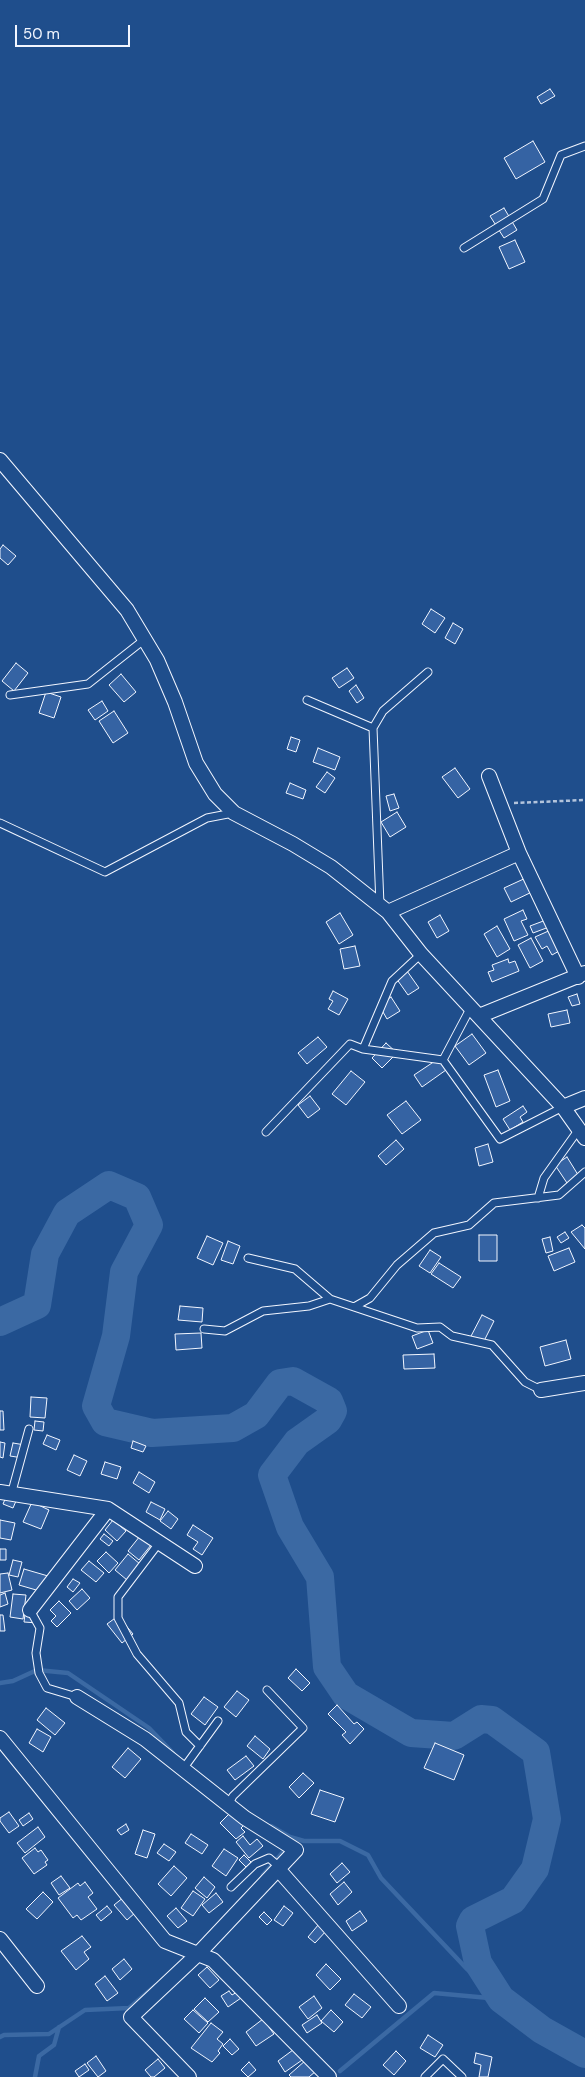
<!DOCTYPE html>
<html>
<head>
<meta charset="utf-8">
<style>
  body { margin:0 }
  #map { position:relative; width:585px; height:2077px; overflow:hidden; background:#1f4e8c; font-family:"DM Sans",sans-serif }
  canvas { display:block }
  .scale { position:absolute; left:15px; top:25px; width:115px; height:22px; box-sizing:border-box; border:2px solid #f2f6ff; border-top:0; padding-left:6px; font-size:15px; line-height:18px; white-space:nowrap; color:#f2f6ff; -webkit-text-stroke:4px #1f4e8c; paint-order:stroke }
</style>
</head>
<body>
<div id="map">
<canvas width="585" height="2077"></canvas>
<div class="scale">50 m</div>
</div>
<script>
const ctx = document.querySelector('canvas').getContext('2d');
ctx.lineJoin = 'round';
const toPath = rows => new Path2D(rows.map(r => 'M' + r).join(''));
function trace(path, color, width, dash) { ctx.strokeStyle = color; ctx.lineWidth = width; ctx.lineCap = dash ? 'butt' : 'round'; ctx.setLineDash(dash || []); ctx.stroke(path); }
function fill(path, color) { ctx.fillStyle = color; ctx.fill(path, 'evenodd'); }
trace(toPath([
  [0,1683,13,1681,37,1670,68,1673,149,1728,173,1753],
  [271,1826,290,1837,304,1841,340,1841,368,1855,381,1878,466,1968,501,1999],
  [263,1875,283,1852],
  [0,2037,4,2035,49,2034,85,2010,129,2008,155,1986],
  [340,2071,434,1993,500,1999],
  [35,2077,39,2056,54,2045,59,2027]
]), '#3b69a3', 4.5);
trace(toPath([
  [0,1322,37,1305,45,1254,67,1213,109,1185,137,1197,149,1225,124,1272,116,1336,96,1406,105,1422,152,1433,233,1428,256,1415,280,1383,293,1381,329,1401,333,1411,328,1420,297,1442,272,1475,290,1527,320,1577,327,1667,346,1695,411,1733,454,1736,481,1719,492,1720,536,1752,547,1819,535,1869,513,1900,473,1920,470,1926,478,1963,501,1999,542,2030,585,2054]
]), '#3b69a3', 28);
const building = toPath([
  [550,89,555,96,541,104,537,97,550,89],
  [533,141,545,162,516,179,504,158,533,141],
  [504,208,517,230,504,238,490,216,504,208],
  [515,240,525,262,509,269,499,247,515,240],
  [3,545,16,556,8,565,0,558,0,549,3,545],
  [431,609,445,618,435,633,422,624,431,609],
  [453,623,463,629,455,644,445,638,453,623],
  [16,663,28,673,14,691,2,681,16,663],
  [347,668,354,678,339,688,332,678,347,668],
  [121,674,136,692,124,702,109,685,121,674],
  [356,685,364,698,357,703,349,691,356,685],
  [46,692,61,697,54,718,39,713,46,692],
  [102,701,108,711,95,720,88,710,102,701],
  [114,711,128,733,113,743,99,721,114,711],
  [291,737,300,740,296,752,287,749,291,737],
  [318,748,340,757,335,770,313,762,318,748],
  [455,768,470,789,458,798,442,777,455,768],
  [327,772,335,778,325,793,316,787,327,772],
  [290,783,306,790,303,799,286,793,290,783],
  [394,794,399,808,390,811,386,796,394,794],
  [397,812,406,827,390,837,381,822,397,812],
  [528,877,534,891,511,902,504,888,528,877],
  [523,910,527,919,521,921,528,935,514,941,504,919,523,910],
  [340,913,353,935,339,944,326,922,340,913],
  [440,915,449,931,437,938,428,922,440,915],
  [546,920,549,927,533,933,530,926,546,920],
  [497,926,510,949,497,957,484,934,497,926],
  [553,929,561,950,552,955,547,946,542,949,535,937,553,929],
  [531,938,543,961,530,968,518,945,531,938],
  [355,946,360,966,344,969,340,949,355,946],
  [508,959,509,963,515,961,519,971,492,982,488,972,494,970,492,965,508,959],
  [407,971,419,988,408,995,396,978,407,971],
  [333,991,348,999,339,1015,328,1009,333,1001,329,999,333,991],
  [577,994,580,1004,572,1006,568,997,577,994],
  [391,997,400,1011,387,1019,379,1005,391,997],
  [567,1010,570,1023,551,1027,548,1014,567,1010],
  [472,1034,486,1053,469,1065,455,1046,472,1034],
  [318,1037,327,1047,307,1064,298,1053,318,1037],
  [386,1043,397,1053,382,1068,372,1058,386,1043],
  [438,1059,446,1070,422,1087,414,1075,438,1059],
  [498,1070,510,1101,496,1107,484,1075,498,1070],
  [351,1071,365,1082,346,1105,332,1094,351,1071],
  [310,1096,320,1109,308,1118,298,1105,310,1096],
  [406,1101,421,1120,402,1134,387,1115,406,1101],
  [523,1106,527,1112,520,1117,523,1122,510,1130,503,1119,523,1106],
  [396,1140,404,1149,386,1165,378,1156,396,1140],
  [488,1144,493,1162,479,1166,475,1148,488,1144],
  [567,1157,580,1178,569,1186,555,1165,567,1157],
  [582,1225,585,1228,585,1249,571,1232,582,1225],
  [565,1232,569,1238,561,1243,557,1237,565,1232],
  [479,1235,497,1235,497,1261,479,1261,479,1235],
  [207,1236,223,1243,213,1265,197,1258,207,1236],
  [550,1237,553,1251,546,1253,542,1239,550,1237],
  [228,1241,240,1246,233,1264,221,1260,228,1241],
  [569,1248,575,1262,554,1271,548,1256,569,1248],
  [430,1250,441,1257,430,1273,419,1266,430,1250],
  [439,1263,461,1277,453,1288,431,1274,439,1263],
  [180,1306,203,1308,202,1322,178,1320,180,1306],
  [482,1315,494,1321,482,1345,470,1338,482,1315],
  [428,1330,433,1343,417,1349,412,1336,428,1330],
  [201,1333,202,1348,176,1350,175,1334,201,1333],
  [566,1340,571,1359,545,1366,540,1347,566,1340],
  [434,1354,435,1368,404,1369,403,1355,434,1354],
  [31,1397,47,1398,45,1418,30,1417,31,1397],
  [0,1411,3,1411,4,1430,0,1430,0,1411],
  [35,1421,44,1422,43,1431,34,1430,35,1421],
  [47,1435,60,1440,56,1450,43,1444,47,1435],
  [133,1441,146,1446,143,1452,131,1448,133,1441],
  [0,1442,5,1443,3,1458,0,1457,0,1442],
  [13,1443,25,1445,23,1458,10,1456,13,1443],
  [74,1455,87,1461,80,1476,67,1470,74,1455],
  [105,1462,121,1467,117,1479,101,1474,105,1462],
  [139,1472,155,1482,149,1493,133,1483,139,1472],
  [6,1497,16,1501,13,1508,3,1504,6,1497],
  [32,1502,49,1510,41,1529,23,1522,32,1502],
  [151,1502,165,1509,160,1520,146,1512,151,1502],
  [168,1511,178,1519,171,1529,160,1521,168,1511],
  [0,1520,15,1523,11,1540,0,1538,0,1520],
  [113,1520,126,1531,117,1541,105,1530,113,1520],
  [193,1525,213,1538,202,1555,193,1549,198,1542,187,1535,193,1525],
  [104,1534,113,1541,109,1546,100,1539,104,1534],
  [140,1536,151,1545,139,1560,128,1551,140,1536],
  [0,1549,6,1549,6,1560,0,1560,0,1549],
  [106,1552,118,1563,109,1573,97,1561,106,1552],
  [128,1554,140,1564,127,1580,115,1570,128,1554],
  [13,1560,22,1562,18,1577,9,1575,13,1560],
  [89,1561,104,1573,96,1582,81,1570,89,1561],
  [24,1569,48,1576,43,1592,19,1585,24,1569],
  [8,1573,12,1590,0,1593,0,1574,8,1573],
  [73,1579,80,1583,73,1592,67,1587,73,1579],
  [82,1589,90,1598,77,1610,69,1601,82,1589],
  [5,1593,8,1604,0,1607,0,1595,5,1593],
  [13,1594,26,1595,23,1619,10,1617,13,1594],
  [59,1601,71,1613,57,1627,51,1621,56,1616,50,1610,59,1601],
  [25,1614,38,1616,38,1623,24,1622,25,1614],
  [0,1615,3,1615,5,1631,0,1631,0,1615],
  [118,1616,133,1634,122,1643,107,1624,118,1616],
  [296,1669,310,1683,302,1691,288,1678,296,1669],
  [237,1691,249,1700,236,1717,224,1707,237,1691],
  [204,1697,218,1707,205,1725,191,1714,204,1697],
  [337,1705,354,1724,357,1722,364,1729,350,1744,342,1735,346,1732,328,1714,337,1705],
  [46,1708,65,1723,55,1735,37,1720,46,1708],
  [37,1729,51,1737,43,1752,29,1743,37,1729],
  [255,1736,270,1749,263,1759,247,1746,255,1736],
  [435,1743,464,1755,454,1780,424,1768,435,1743],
  [128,1748,141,1759,125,1778,112,1767,128,1748],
  [246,1756,254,1766,235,1780,227,1770,246,1756],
  [303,1773,314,1783,299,1798,289,1787,303,1773],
  [320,1790,344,1798,335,1822,311,1814,320,1790],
  [233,1810,248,1821,241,1828,245,1832,236,1839,220,1823,233,1810],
  [9,1812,19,1826,9,1833,0,1821,0,1818,9,1812],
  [29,1813,33,1819,23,1826,19,1820,29,1813],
  [126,1824,129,1830,121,1835,117,1830,126,1824],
  [38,1827,45,1837,25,1853,17,1843,38,1827],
  [143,1830,155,1834,147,1858,135,1854,143,1830],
  [191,1834,208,1845,202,1854,185,1843,191,1834],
  [243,1836,250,1845,257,1839,263,1846,249,1858,236,1842,243,1836],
  [164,1844,176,1852,169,1861,157,1853,164,1844],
  [35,1848,38,1852,41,1850,48,1860,45,1862,47,1865,34,1874,22,1858,35,1848],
  [224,1849,238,1858,226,1876,212,1866,224,1849],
  [244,1855,251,1862,246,1867,239,1860,244,1855],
  [342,1863,350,1872,337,1883,330,1874,342,1863],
  [174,1866,187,1878,171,1896,158,1884,174,1866],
  [61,1876,70,1888,59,1895,51,1883,61,1876],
  [204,1877,215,1887,207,1898,195,1888,204,1877],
  [85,1882,93,1893,88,1897,97,1909,81,1920,77,1915,73,1918,58,1898,78,1883,80,1886,85,1882],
  [344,1882,352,1892,338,1905,330,1894,344,1882],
  [193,1891,205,1899,193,1916,181,1908,193,1891],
  [43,1892,53,1902,37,1919,26,1909,43,1892],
  [216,1893,223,1902,209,1913,202,1905,216,1893],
  [124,1897,136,1912,127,1920,114,1905,124,1897],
  [107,1906,112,1912,101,1921,96,1915,107,1906],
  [284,1906,293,1913,283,1926,274,1920,284,1906],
  [176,1908,187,1921,178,1928,167,1916,176,1908],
  [360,1911,367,1921,352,1931,346,1921,360,1911],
  [264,1912,272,1920,267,1925,259,1917,264,1912],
  [319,1924,327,1930,315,1943,308,1937,319,1924],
  [82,1936,91,1947,84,1952,89,1959,76,1970,61,1951,82,1936],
  [124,1959,132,1969,120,1980,112,1969,124,1959],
  [326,1964,341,1979,330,1990,316,1975,326,1964],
  [207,1967,219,1980,210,1988,198,1975,207,1967],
  [105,1976,118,1993,107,2001,95,1984,105,1976],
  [229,1991,232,1995,237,1992,241,1998,228,2007,221,1996,229,1991],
  [354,1994,371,2007,362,2018,345,2005,354,1994],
  [314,1996,322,2008,308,2019,299,2007,314,1996],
  [205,1998,219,2012,208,2022,194,2009,205,1998],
  [193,2010,208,2023,199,2033,184,2019,193,2010],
  [331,2010,343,2022,334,2032,321,2021,331,2010],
  [317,2015,322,2023,307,2033,302,2025,317,2015],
  [263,2019,274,2034,256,2046,246,2032,263,2019],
  [211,2023,223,2032,217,2039,223,2044,218,2051,220,2053,212,2062,191,2048,211,2023],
  [428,2035,443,2045,435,2057,420,2048,428,2035],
  [230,2039,239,2049,232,2055,223,2046,230,2039],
  [297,2047,305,2058,285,2072,278,2061,297,2047],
  [396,2051,406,2061,394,2075,383,2065,396,2051],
  [476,2053,492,2057,488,2077,479,2077,481,2065,474,2063,476,2053],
  [96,2056,106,2071,98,2077,87,2063,96,2056],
  [158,2059,165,2068,154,2077,151,2077,145,2070,158,2059],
  [306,2060,316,2071,309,2077,291,2077,289,2075,306,2060],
  [249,2062,256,2070,248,2077,241,2070,249,2062],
  [85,2064,89,2070,79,2077,75,2071,85,2064]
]);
fill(building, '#3563a3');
trace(building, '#f2f6ff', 1);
const service = toPath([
  [464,248,543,199,561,155,585,146],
  [10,695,88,684,145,639],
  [307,700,373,728,380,905],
  [373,728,383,711,428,672],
  [0,823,105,872,207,818,233,813],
  [363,1049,392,981,421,954],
  [443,1060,500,1139,563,1107],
  [266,1132,350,1044,363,1049,443,1060,471,1007],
  [538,1198,544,1178,579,1129],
  [248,1258,295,1269,330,1299],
  [354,1307,417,1328,440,1327,452,1336,492,1345,525,1382,541,1390],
  [204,1329,225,1331,263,1311,309,1306,330,1299,354,1307,370,1298,397,1265,434,1233,469,1225,494,1203,559,1195,585,1172],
  [11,1495,29,1429],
  [159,1543,118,1597,118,1618,137,1654,179,1703,186,1732,200,1746],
  [30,1610,40,1628,36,1653,39,1673,47,1688,77,1697],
  [183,1769,218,1721],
  [228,1805,233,1796,303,1728,267,1690],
  [231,1887,255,1864,269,1858,276,1864,278,1869],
  [425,2077,443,2059,462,2077]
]);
const minor = toPath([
  [0,460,127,610,157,660,175,702,196,763,215,794,234,813,293,844,331,867,388,912,421,954,563,1107,585,1098],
  [489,776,519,853,578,977],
  [388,912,519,853],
  [479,1016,585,973],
  [563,1107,585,1138],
  [541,1390,585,1383],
  [0,1492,108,1509,195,1566],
  [30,1610,108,1509],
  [77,1697,145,1739,245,1818,296,1850,198,1954,131,2017,189,2077],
  [0,1738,165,1941,213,1960,329,2077],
  [278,1869,399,2006],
  [0,1939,37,1986]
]);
trace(service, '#f2f6ff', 9);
trace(minor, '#f2f6ff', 16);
trace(toPath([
  [514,803,585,800]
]), '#b3c4dc', 2.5, [4, 2.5]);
trace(service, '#1f4e8c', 7);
trace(minor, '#1f4e8c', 14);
</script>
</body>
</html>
